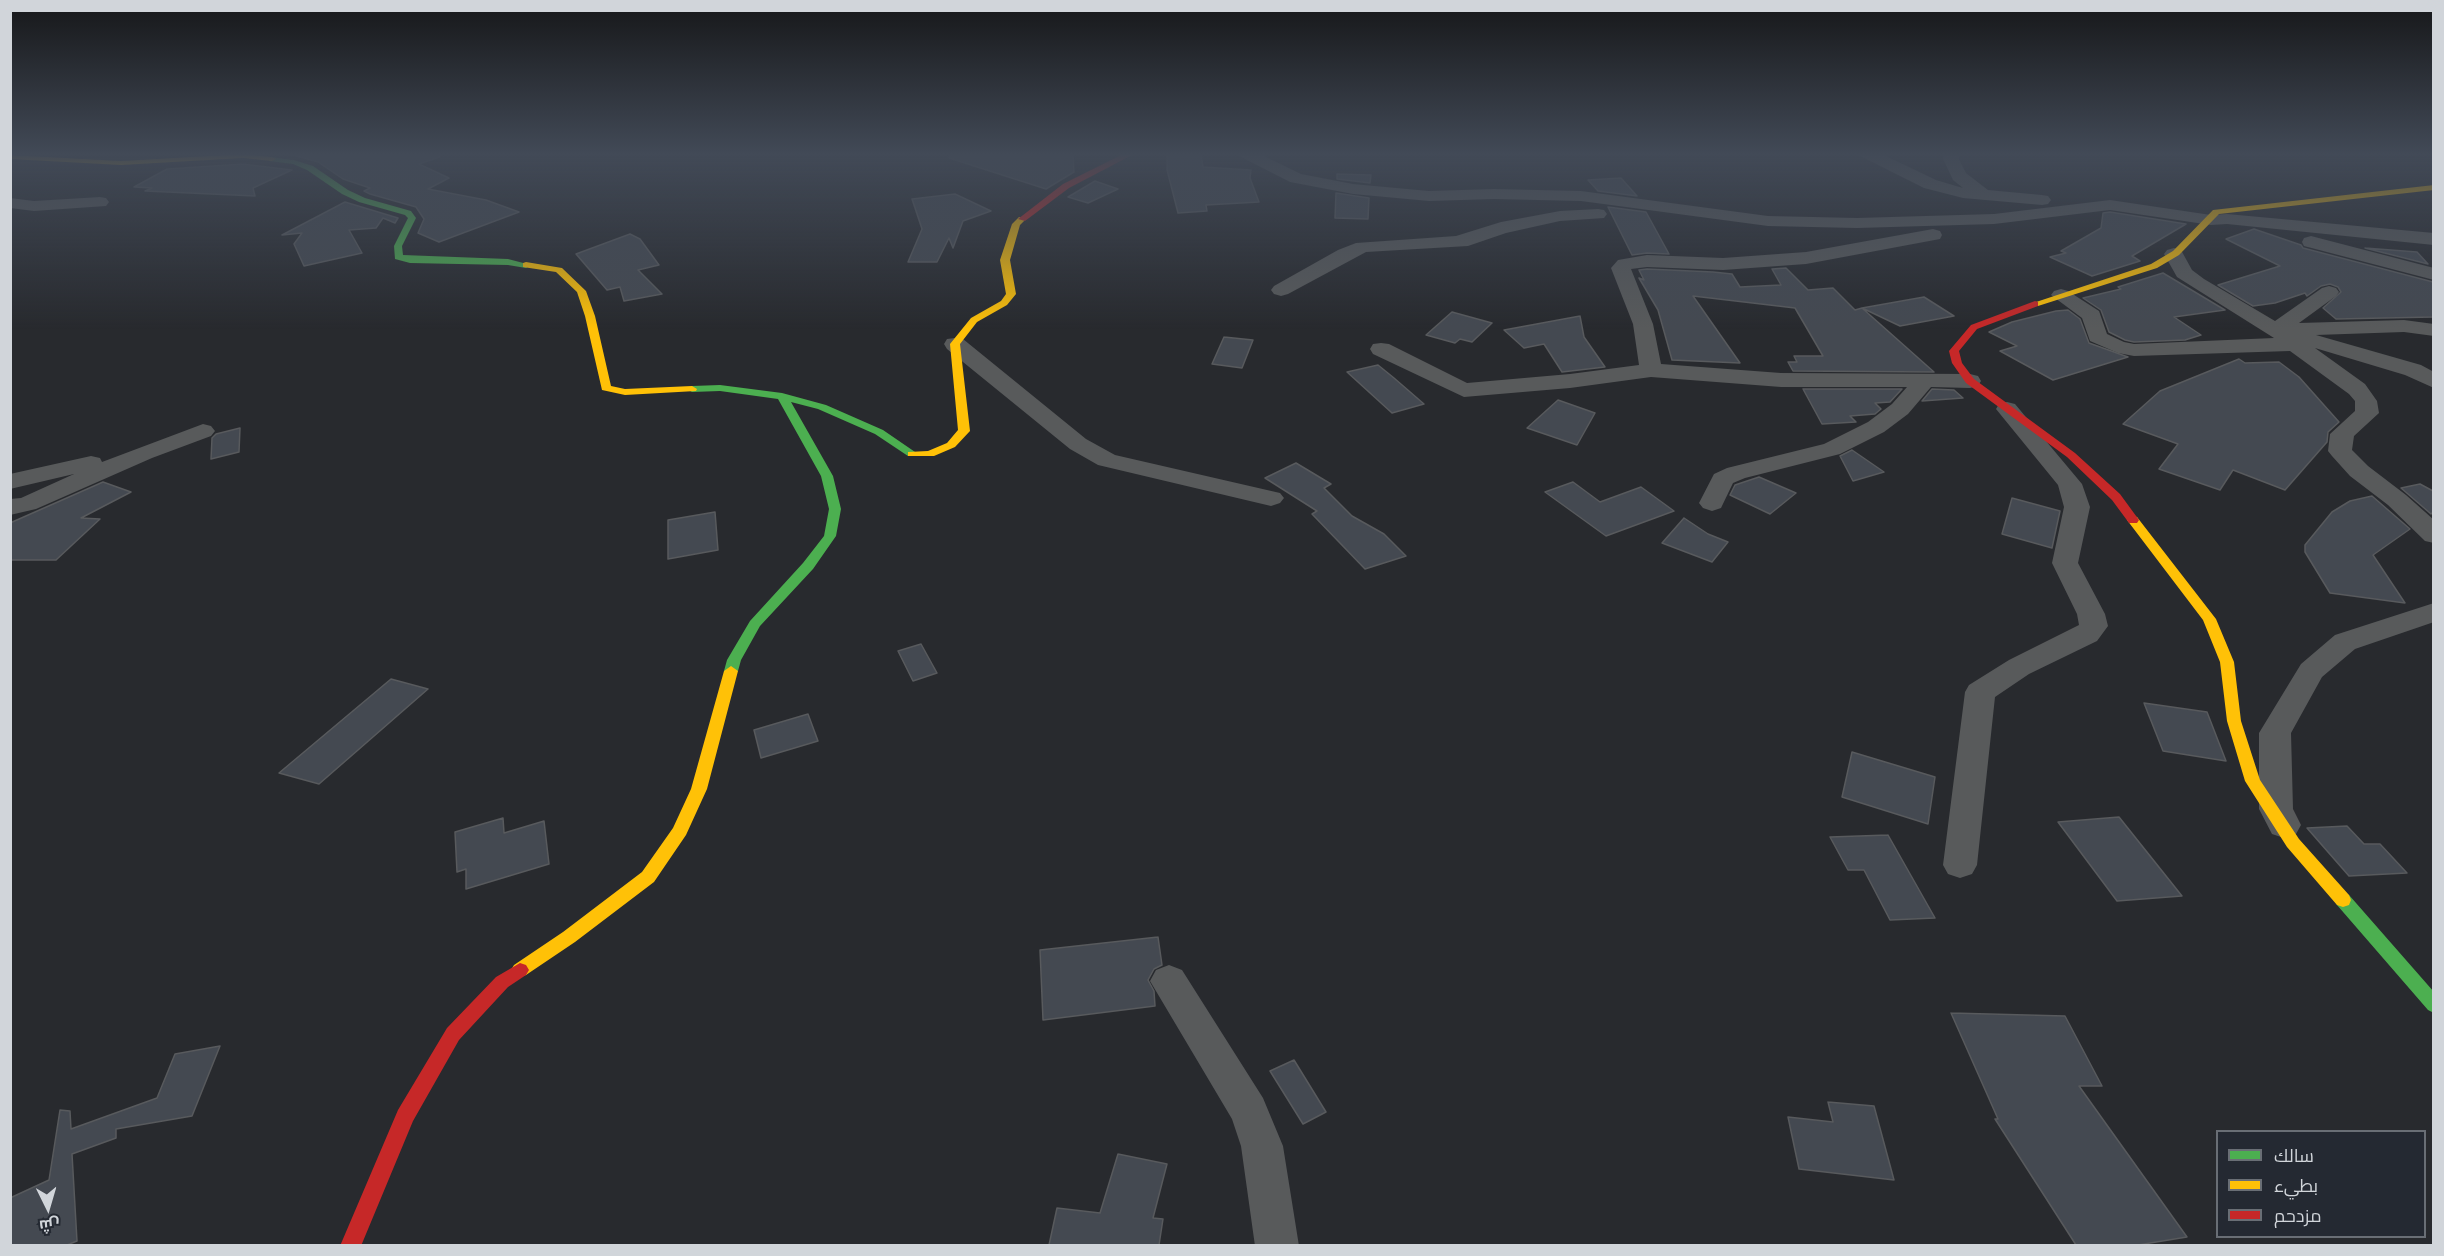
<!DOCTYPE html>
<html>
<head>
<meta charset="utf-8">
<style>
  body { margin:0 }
  #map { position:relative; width:2444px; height:1256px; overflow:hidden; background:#282a2e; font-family:"Noto Sans",Cairo,sans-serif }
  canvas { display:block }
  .frame { position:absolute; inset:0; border:12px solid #d1d5da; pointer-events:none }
  .legend { position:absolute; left:2216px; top:1130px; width:210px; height:108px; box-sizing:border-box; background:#242932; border:2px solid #696e75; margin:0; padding:8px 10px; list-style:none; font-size:18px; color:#d1d5da }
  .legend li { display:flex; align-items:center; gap:12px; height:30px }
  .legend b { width:30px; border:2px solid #696e75 }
  .north { position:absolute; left:18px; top:1178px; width:60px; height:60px; -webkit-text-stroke:4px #242932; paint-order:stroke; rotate:175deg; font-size:16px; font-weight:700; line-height:24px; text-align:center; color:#d1d5da }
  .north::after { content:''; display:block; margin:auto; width:21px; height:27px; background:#d1d5da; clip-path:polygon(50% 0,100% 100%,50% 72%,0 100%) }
</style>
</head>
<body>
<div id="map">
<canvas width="2444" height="1256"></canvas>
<div class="frame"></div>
<ul class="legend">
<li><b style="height:8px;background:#4caf50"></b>سالك</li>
<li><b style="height:8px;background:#ffc107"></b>بطيء</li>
<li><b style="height:8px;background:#c62828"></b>مزدحم</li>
</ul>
<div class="north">ش</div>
</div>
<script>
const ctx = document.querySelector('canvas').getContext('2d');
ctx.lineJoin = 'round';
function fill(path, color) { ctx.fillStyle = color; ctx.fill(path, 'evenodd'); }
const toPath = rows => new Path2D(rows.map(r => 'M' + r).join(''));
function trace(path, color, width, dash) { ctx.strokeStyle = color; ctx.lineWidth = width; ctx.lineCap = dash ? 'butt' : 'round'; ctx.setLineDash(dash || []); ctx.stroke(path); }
const building = toPath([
  [285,153,440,153,440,157,419,164,449,178,428,189,486,200,519,212,439,242,418,233,424,219,416,207,370,194,364,191,370,188,343,179,318,162,285,153],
  [950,153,1073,153,1074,172,1046,189,949,158,950,153],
  [1167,153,1201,153,1203,167,1251,170,1250,178,1259,202,1206,205,1207,211,1178,213,1167,170,1167,153],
  [243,164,292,170,253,188,255,196,145,191,152,188,134,187,167,169,243,164],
  [1337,174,1371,175,1370,183,1337,179,1337,174],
  [1621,178,1637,196,1598,191,1588,180,1621,178],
  [1095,181,1118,189,1088,203,1068,197,1095,181],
  [1336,193,1369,198,1368,219,1335,218,1336,193],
  [955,194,991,211,963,221,953,248,949,238,937,262,908,262,922,229,912,199,955,194],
  [345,202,398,218,395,223,383,218,376,228,349,230,362,253,304,266,294,244,302,233,282,235,345,202],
  [1608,207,1646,212,1669,254,1647,253,1632,255,1608,207],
  [2110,212,2186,224,2132,256,2140,261,2092,276,2050,257,2066,253,2061,251,2101,228,2103,213,2110,212],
  [2254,229,2301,245,2303,248,2433,282,2433,317,2336,319,2323,308,2341,292,2338,287,2330,284,2321,286,2307,296,2305,293,2275,303,2253,306,2218,285,2280,266,2226,239,2254,229],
  [630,234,640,239,659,265,638,270,662,294,624,301,620,287,607,290,576,254,630,234],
  [2365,248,2417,252,2428,264,2365,248],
  [1786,268,1808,290,1833,288,1855,310,1862,308,1934,372,1793,371,1788,362,1797,362,1794,356,1823,356,1795,308,1693,296,1740,363,1672,360,1658,310,1639,278,1644,280,1639,270,1647,269,1713,272,1732,274,1740,287,1781,285,1772,269,1786,268],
  [2163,273,2225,310,2174,317,2201,335,2185,340,2134,342,2125,340,2109,332,2101,310,2083,298,2121,289,2118,287,2163,273],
  [1924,297,1954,316,1900,326,1862,308,1924,297],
  [2068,310,2080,319,2089,343,2128,357,2053,380,2000,351,2017,346,1989,332,2012,322,2056,311,2068,310],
  [1452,312,1492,323,1472,342,1460,339,1455,343,1426,335,1452,312],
  [1580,316,1584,337,1605,367,1562,372,1544,344,1524,348,1504,330,1580,316],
  [1224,337,1253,340,1242,368,1212,364,1224,337],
  [2239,359,2245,363,2279,362,2299,377,2339,422,2328,432,2327,442,2285,490,2233,470,2220,490,2159,469,2178,444,2123,424,2160,391,2239,359],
  [1378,365,1394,378,1424,404,1392,413,1347,372,1378,365],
  [1803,389,1902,389,1890,402,1875,403,1881,409,1875,414,1850,416,1856,422,1822,424,1803,389],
  [1932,389,1954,390,1963,398,1922,401,1932,389],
  [1558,400,1595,413,1577,445,1527,428,1558,400],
  [240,428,239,452,211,459,212,438,216,434,240,428],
  [1852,450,1884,472,1853,481,1840,456,1852,450],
  [1296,463,1331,484,1324,488,1352,516,1384,534,1406,556,1365,569,1312,514,1317,511,1265,478,1296,463],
  [1759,477,1796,493,1770,514,1730,495,1735,485,1759,477],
  [103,482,131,492,81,518,100,519,56,560,10,560,10,523,103,482],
  [1573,482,1600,502,1641,487,1674,511,1606,536,1545,492,1573,482],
  [2420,484,2433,491,2433,512,2431,514,2401,488,2420,484],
  [2372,496,2410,529,2373,555,2405,603,2330,593,2305,552,2305,545,2332,512,2350,501,2372,496],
  [2012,498,2060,511,2052,548,2002,534,2012,498],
  [715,512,718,550,668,559,668,520,715,512],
  [1684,518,1708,534,1728,542,1712,562,1662,543,1684,518],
  [921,644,937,673,913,681,898,651,921,644],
  [391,679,428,689,319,784,279,773,391,679],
  [2144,703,2207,712,2226,761,2163,751,2144,703],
  [808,714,818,741,761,758,754,730,808,714],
  [1852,752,1935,777,1928,824,1842,797,1852,752],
  [2119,817,2182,896,2117,901,2058,822,2119,817],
  [503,818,504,833,544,821,549,864,466,889,466,869,457,872,455,832,503,818],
  [2347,826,2364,844,2380,844,2407,873,2349,876,2307,828,2347,826],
  [1888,835,1935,918,1890,920,1864,870,1848,870,1830,837,1888,835],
  [1158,937,1162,965,1154,969,1148,980,1154,991,1155,1006,1043,1020,1040,950,1158,937],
  [1951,1013,2065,1016,2102,1086,2079,1086,2187,1237,2138,1245,2076,1245,1995,1119,1998,1119,1951,1013],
  [220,1046,192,1116,116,1129,116,1138,72,1154,77,1241,67,1245,10,1245,10,1198,49,1180,60,1110,70,1111,71,1129,157,1098,175,1054,220,1046],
  [1294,1060,1326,1112,1303,1124,1270,1071,1294,1060],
  [1828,1102,1874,1106,1894,1180,1799,1169,1788,1117,1833,1122,1828,1102],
  [1118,1154,1167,1164,1153,1218,1163,1219,1159,1245,1049,1245,1057,1208,1100,1213,1118,1154]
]);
fill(building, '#444951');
trace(building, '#585a5d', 1.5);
fill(toPath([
  [1237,153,1258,153,1301,174,1353,184,1429,191,1494,189,1581,191,1768,216,1857,218,1994,214,2110,200,2211,215,2227,214,2434,233,2434,245,2227,224,2211,225,2110,210,1994,224,1857,228,1768,226,1581,201,1494,199,1429,201,1353,194,1290,182,1239,156,1237,153],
  [1858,153,1880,153,1936,180,1963,188,1953,180,1943,159,1944,153,1960,153,1959,159,1966,173,1988,190,2042,195,2048,196,2051,200,2048,204,2042,205,1963,198,1924,188,1860,156,1858,153],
  [100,197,106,198,109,202,106,206,34,211,10,208,10,198,34,201,100,197],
  [1598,209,1604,210,1607,214,1604,218,1560,221,1506,233,1468,246,1366,252,1288,294,1281,296,1274,294,1271,290,1274,286,1338,250,1356,243,1456,236,1501,222,1560,211,1598,209],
  [1933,229,1940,231,1942,235,1940,239,1806,264,1723,270,1647,267,1631,269,1653,324,1661,364,1781,373,1970,374,1978,376,1981,381,1978,386,1970,388,1931,387,1908,414,1884,432,1840,454,1745,478,1733,483,1721,508,1712,511,1703,508,1699,503,1714,474,1727,468,1824,444,1868,422,1892,404,1907,387,1781,387,1651,377,1570,388,1464,397,1373,354,1370,349,1373,344,1381,343,1389,344,1467,383,1570,374,1639,365,1633,324,1611,268,1618,260,1647,255,1723,258,1806,252,1933,229],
  [2311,236,2434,268,2434,280,2304,246,2302,242,2304,238,2311,236],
  [2174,248,2181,250,2192,270,2204,279,2275,321,2322,288,2329,286,2336,288,2339,292,2336,296,2299,323,2404,320,2434,324,2434,336,2404,332,2316,335,2421,365,2434,372,2434,388,2405,375,2315,348,2365,384,2377,401,2379,413,2354,436,2352,450,2368,466,2406,495,2434,520,2434,543,2425,541,2388,505,2350,476,2332,456,2328,451,2330,434,2355,411,2355,401,2349,394,2290,351,2134,356,2118,353,2090,341,2082,318,2051,295,2054,291,2061,289,2068,291,2099,311,2107,334,2124,342,2134,344,2274,338,2177,277,2164,254,2167,250,2174,248],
  [955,338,963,339,1086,439,1115,455,1280,493,1284,498,1280,503,1271,506,1098,465,1070,449,947,349,944,344,947,339,955,338],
  [2007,402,2015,404,2082,484,2090,507,2078,563,2105,614,2108,626,2097,641,2029,674,1995,697,1977,865,1972,874,1960,878,1948,874,1943,865,1965,692,1969,685,2009,660,2079,625,2077,614,2052,563,2064,507,2058,485,1996,409,1999,404,2007,402],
  [203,424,211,426,215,431,211,436,152,458,36,509,10,515,10,499,21,498,74,474,10,489,10,474,91,456,100,458,102,462,203,424],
  [2434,603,2434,622,2355,649,2322,677,2291,733,2293,809,2301,825,2296,834,2284,838,2272,834,2259,809,2259,733,2301,664,2335,635,2434,603],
  [1169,965,1182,970,1263,1098,1283,1146,1299,1246,1255,1246,1241,1146,1232,1119,1150,981,1156,970,1169,965]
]), '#585a5b');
fill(toPath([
  [272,157,294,160,313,166,348,190,365,198,411,211,416,218,402,246,403,255,508,259,531,265,526,268,508,265,410,263,395,259,394,246,408,218,405,215,359,202,342,194,307,170,293,164,269,161,269,157,272,157],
  [720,385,782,393,826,405,883,430,918,454,916,456,908,456,875,434,818,409,791,402,833,476,841,509,836,536,813,569,760,626,741,660,738,671,731,676,724,671,727,660,750,621,803,563,824,536,829,509,821,476,778,399,720,391,692,392,687,389,692,386,720,385],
  [2343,893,2349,895,2434,992,2434,1013,2428,1010,2337,905,2335,900,2337,895,2343,893]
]), '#4caf50');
fill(toPath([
  [243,154,272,157,276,159,272,161,243,158,121,165,10,159,10,155,121,161,243,154],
  [2434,185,2434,190,2219,214,2179,255,2157,268,2038,306,2030,304,2151,264,2173,251,2213,210,2434,185],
  [1019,217,1026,219,1020,225,1010,260,1016,294,1007,305,977,322,960,344,970,431,955,447,934,456,908,456,908,452,928,451,947,443,958,430,950,344,971,318,1001,301,1006,294,1000,260,1012,224,1019,217],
  [526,262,562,268,586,291,595,316,611,386,625,389,692,386,697,389,696,391,625,395,602,390,585,316,577,292,556,272,523,267,523,263,526,262],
  [2133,516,2137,517,2216,619,2234,662,2241,721,2260,780,2299,839,2349,895,2351,900,2349,905,2343,907,2337,905,2287,847,2245,781,2227,721,2220,662,2203,620,2127,520,2133,516],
  [731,666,738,671,707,789,686,835,654,882,575,942,526,975,520,977,514,975,511,970,514,965,563,932,642,872,673,828,691,789,724,671,731,666]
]), '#ffc107');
fill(toPath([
  [1125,153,1136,153,1069,188,1025,221,1018,219,1063,184,1125,153],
  [2035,301,2038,302,2038,306,1977,329,1959,351,1962,363,1974,379,2075,453,2120,494,2139,520,2137,523,2129,523,2112,500,2067,457,1966,383,1952,363,1949,351,1971,325,2035,301],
  [520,963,526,965,529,970,526,975,508,987,459,1040,413,1121,361,1246,340,1246,398,1110,447,1028,496,977,520,963]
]), '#c62828');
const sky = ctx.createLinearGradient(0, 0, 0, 329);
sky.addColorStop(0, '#161719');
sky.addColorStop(0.47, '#424a57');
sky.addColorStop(1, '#424a5700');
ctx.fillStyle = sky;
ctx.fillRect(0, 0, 2444, 329);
</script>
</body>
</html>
